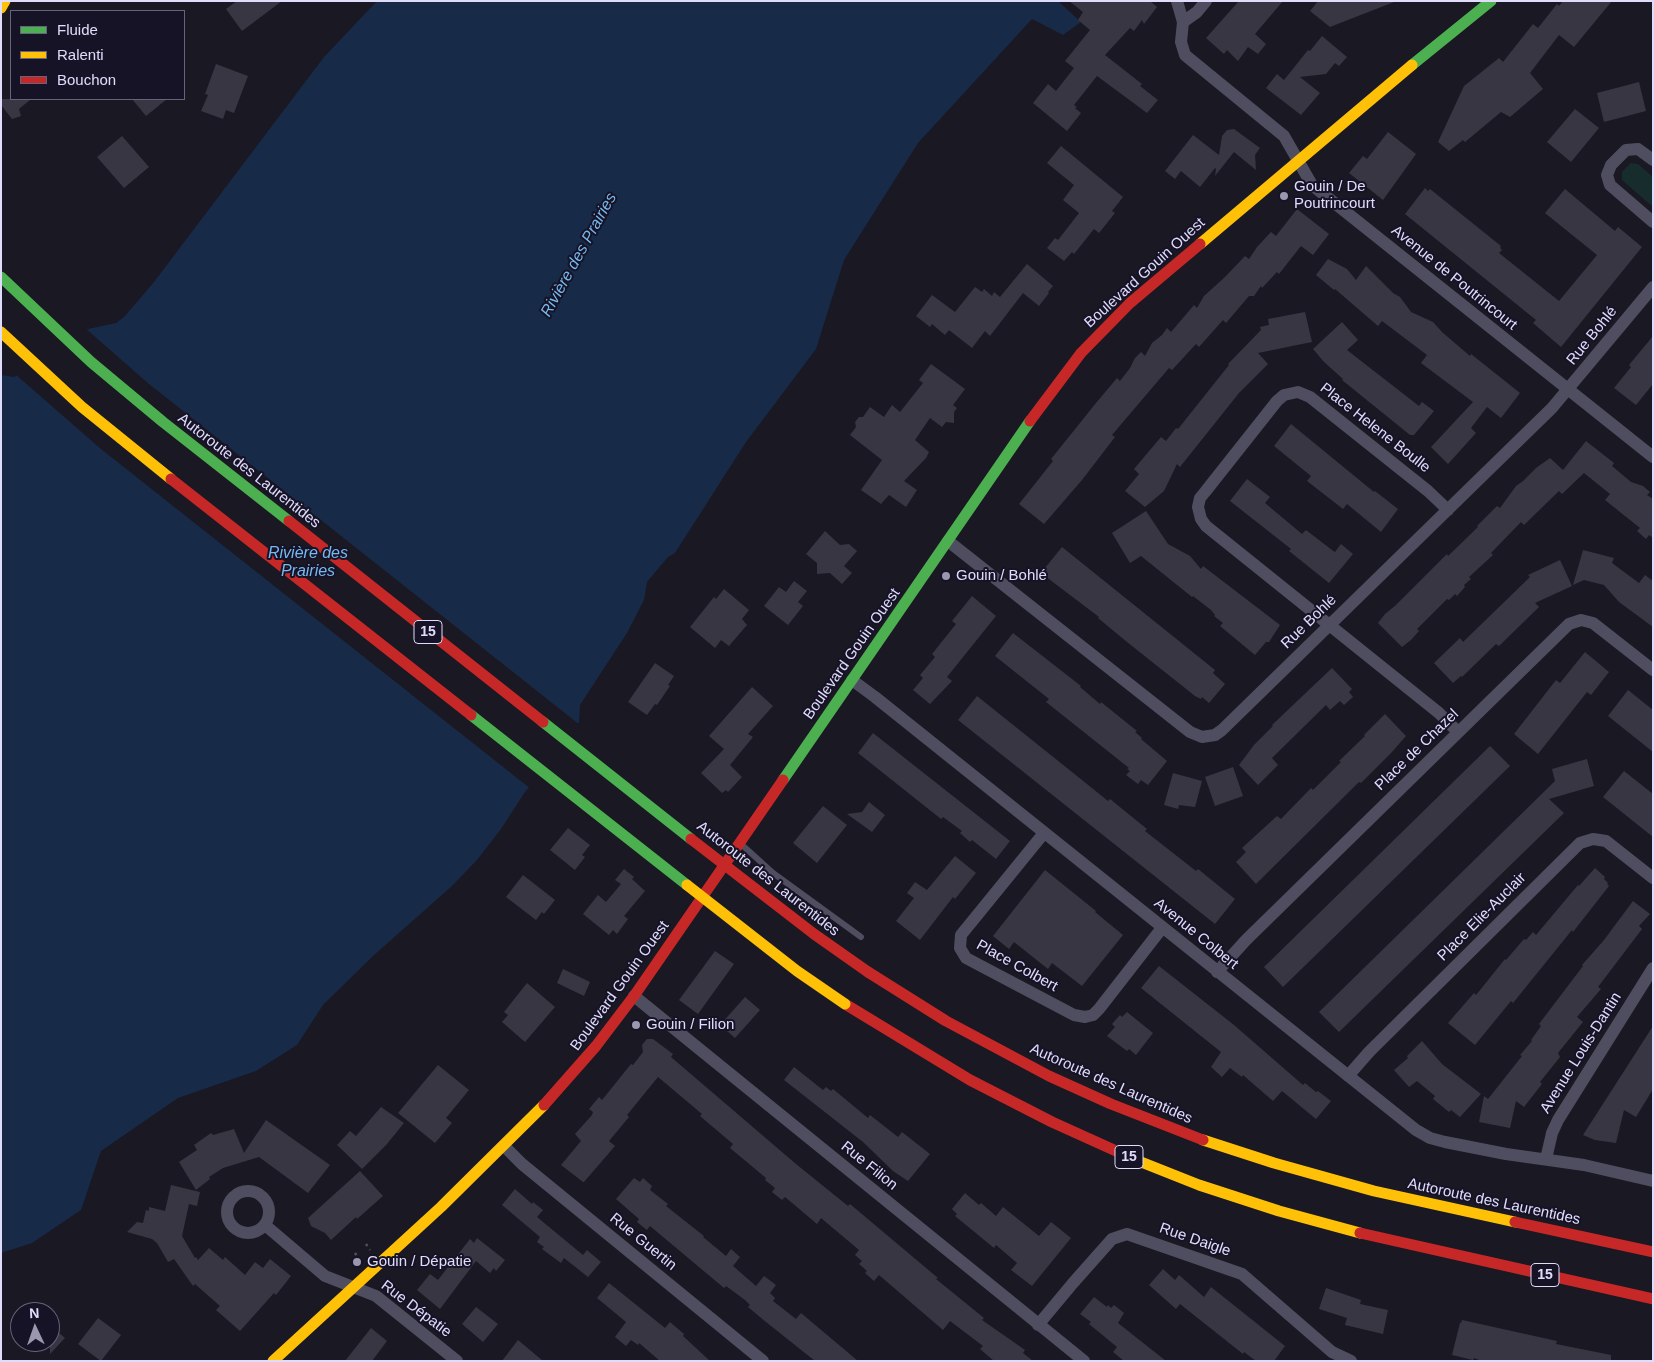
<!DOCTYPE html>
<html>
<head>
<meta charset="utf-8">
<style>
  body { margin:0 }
  #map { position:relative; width:1654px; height:1362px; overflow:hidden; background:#1a1822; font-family:Arial,sans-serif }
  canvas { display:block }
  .frame { position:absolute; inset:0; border:2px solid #e0dcfb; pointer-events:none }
  .legend { position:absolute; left:10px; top:10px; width:175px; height:90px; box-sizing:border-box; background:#161327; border:1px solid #67637c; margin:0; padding:6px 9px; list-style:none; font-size:15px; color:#e0dcfb }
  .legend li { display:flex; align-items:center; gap:10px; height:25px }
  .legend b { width:25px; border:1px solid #67637c }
  .north { position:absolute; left:10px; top:1302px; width:50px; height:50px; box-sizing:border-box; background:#161327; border:1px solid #67637c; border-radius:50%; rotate:357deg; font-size:14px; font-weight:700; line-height:20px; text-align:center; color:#e0dcfb }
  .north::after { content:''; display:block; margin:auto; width:18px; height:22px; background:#9b97af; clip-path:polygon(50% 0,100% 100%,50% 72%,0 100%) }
</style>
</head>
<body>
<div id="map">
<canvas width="1654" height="1362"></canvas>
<div class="frame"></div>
<ul class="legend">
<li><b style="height:6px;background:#4caf50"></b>Fluide</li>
<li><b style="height:6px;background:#ffc107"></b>Ralenti</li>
<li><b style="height:6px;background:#c62828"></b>Bouchon</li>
</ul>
<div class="north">N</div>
</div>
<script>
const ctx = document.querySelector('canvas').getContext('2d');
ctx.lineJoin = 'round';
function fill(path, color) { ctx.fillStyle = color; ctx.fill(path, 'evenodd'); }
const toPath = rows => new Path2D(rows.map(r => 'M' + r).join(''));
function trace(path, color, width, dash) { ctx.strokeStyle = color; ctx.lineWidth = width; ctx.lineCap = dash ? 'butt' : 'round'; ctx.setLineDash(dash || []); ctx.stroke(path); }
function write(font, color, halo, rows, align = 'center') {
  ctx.font = font + ' Arial,sans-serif'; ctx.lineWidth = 4; ctx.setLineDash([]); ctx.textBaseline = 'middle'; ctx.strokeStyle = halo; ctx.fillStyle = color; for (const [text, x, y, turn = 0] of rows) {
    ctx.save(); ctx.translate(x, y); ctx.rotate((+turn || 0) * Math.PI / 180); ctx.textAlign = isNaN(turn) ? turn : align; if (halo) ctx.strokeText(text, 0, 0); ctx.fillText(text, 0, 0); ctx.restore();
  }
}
fill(toPath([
  [1631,163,1638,164,1653,177,1653,207,1622,180,1622,172]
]), '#172d2d');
fill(toPath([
  [377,1,1058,1,1081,22,1063,35,1032,19,918,143,844,260,816,349,746,442,675,553,668,557,647,582,644,600,627,633,580,705,579,722,549,765,525,792,501,829,477,860,452,886,373,956,323,1005,297,1045,256,1071,178,1098,101,1151,81,1210,32,1243,1,1253,1,375,14,377,88,329,116,323,124,317,154,282,324,57]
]), '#172a48');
fill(toPath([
  [85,328,149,384,580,725,551,766,531,789,101,449,15,374]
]), '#1a1822');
fill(toPath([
  [237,1,282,1,242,31,226,9],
  [1069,1,1150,1,1157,7,1144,24,1142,20,1134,31,1130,28,1105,55,1142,84,1140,86,1158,100,1147,113,1097,76,1074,105,1077,107,1075,108,1081,113,1067,131,1033,103,1048,84,1056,91,1074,68,1065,61,1090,30,1078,20,1083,12],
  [1239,1,1283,1,1255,34,1266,44,1258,54,1248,47,1238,61,1227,50,1224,54,1206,38],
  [1318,1,1393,1,1394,2,1330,27,1310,11],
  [1563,1,1612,1,1574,47,1559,35,1530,73,1543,89,1510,117,1501,112,1465,142,1463,140,1449,151,1438,142,1464,86,1499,58,1503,62,1533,24,1538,28,1557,4,1559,6],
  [1322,36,1347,57,1339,66,1335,63,1326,74,1300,77,1320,93,1301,115,1266,88,1277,74,1284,80,1308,50,1310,51],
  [216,64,248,76,234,113,226,110,223,119,201,111,208,95,205,94],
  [1639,82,1646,111,1604,122,1597,93],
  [1,99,31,99,19,109,21,116,12,119,1,105],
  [132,99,167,99,146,116],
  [1575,109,1599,128,1571,162,1547,142],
  [1234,129,1260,148,1255,155,1256,170,1234,152,1215,176,1216,169,1215,168,1200,187,1181,171,1175,179,1165,171,1193,135,1219,155,1222,136,1227,130],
  [1388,132,1416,154,1383,200,1349,173,1363,156,1367,159],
  [122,136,149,167,124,188,97,157],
  [1061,146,1123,197,1112,211,1115,213,1099,233,1094,229,1074,254,1072,252,1064,261,1047,248,1055,238,1058,240,1079,213,1063,200,1074,185,1047,163],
  [1425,188,1428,191,1430,189,1501,246,1500,248,1502,250,1499,253,1559,301,1597,255,1545,213,1565,189,1615,231,1618,227,1642,247,1561,347,1533,323,1536,320,1405,214],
  [1297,209,1329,234,1313,255,1301,246,1279,274,1277,272,1262,288,1261,286,1254,296,1249,296,1226,323,1223,320,1199,347,1196,344,1172,370,1169,368,1112,435,1115,437,1082,480,1044,524,1019,504,1053,461,1051,459,1096,403,1117,378,1120,381,1130,368,1135,358,1141,352,1145,356,1152,343,1162,335,1167,328,1171,332,1194,305,1197,308,1204,296,1225,277,1245,256,1249,259,1257,247,1271,232,1276,236],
  [1328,259,1347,269,1356,280,1366,266,1393,293,1400,297,1411,312,1433,322,1442,332,1470,356,1471,354,1520,393,1501,418,1487,407,1471,428,1476,433,1448,464,1431,447,1473,402,1421,363,1427,355,1382,321,1378,326,1335,289,1334,290,1316,275],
  [1027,264,1053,286,1048,292,1049,293,1039,306,1023,293,990,336,985,331,972,348,949,330,945,335,932,324,930,327,916,316,932,295,955,312,975,287,982,292,984,289,992,296,994,292,1000,297],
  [1305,312,1312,342,1258,353,1268,364,1239,393,1180,467,1177,464,1164,491,1145,507,1125,491,1139,474,1134,469,1161,437,1166,441,1176,428,1178,429,1229,365,1228,364,1261,330,1260,327,1269,325,1268,319],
  [1342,322,1358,340,1347,350,1419,406,1422,402,1434,411,1414,435,1410,435,1342,380,1343,379,1324,362,1313,349],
  [1653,336,1653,384,1636,405,1614,388,1631,367,1629,365],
  [931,364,965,389,953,405,957,408,954,412,954,423,946,422,942,427,930,418,915,440,929,452,926,458,904,481,917,490,906,507,889,495,881,504,861,490,882,460,850,435,856,427,855,422,859,417,863,417,870,407,884,417,892,405,900,412,923,383,919,380],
  [1291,424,1374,492,1375,491,1398,509,1381,532,1347,504,1343,509,1307,481,1311,476,1274,446],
  [1586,441,1614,463,1612,466,1631,482,1643,486,1650,492,1647,495,1653,499,1653,538,1649,535,1646,539,1637,531,1640,528,1605,500,1610,494,1584,473,1562,494,1559,491,1524,525,1521,522,1491,553,1493,555,1469,577,1471,579,1464,585,1465,587,1457,596,1455,594,1449,600,1447,599,1417,629,1419,631,1411,640,1402,647,1378,623,1385,614,1396,605,1447,554,1448,556,1478,527,1477,526,1497,506,1500,508,1516,486,1523,481,1536,468,1550,458,1563,470],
  [1247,479,1270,497,1265,503,1302,534,1306,530,1332,550,1335,552,1341,544,1353,554,1329,583,1289,551,1291,549,1230,501],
  [1146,511,1168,544,1190,556,1201,569,1203,566,1280,625,1269,642,1266,642,1255,655,1220,626,1223,623,1214,616,1215,615,1211,610,1193,596,1192,597,1141,556,1130,563,1112,533],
  [825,531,840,545,849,544,857,551,844,566,852,573,842,584,830,573,817,574,817,563,806,554],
  [1062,547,1215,670,1213,673,1225,684,1209,703,1202,697,1201,699,1195,696,1127,642,1098,618,1099,617,1041,573],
  [1583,550,1614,558,1612,563,1639,583,1645,575,1653,581,1653,627,1619,602,1604,585,1584,580,1573,585],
  [1560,560,1572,586,1535,603,1539,607,1499,646,1496,644,1462,677,1461,676,1453,683,1434,663,1460,638,1463,642,1530,577,1528,575],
  [794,581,807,591,798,602,803,606,788,625,764,606,779,587,786,592],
  [724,589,749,610,742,619,747,625,729,646,721,640,715,648,690,627,714,597,716,599],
  [972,596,996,616,947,677,952,681,930,704,913,690,923,678,920,675,935,657,932,654,956,624,952,621],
  [1013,633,1081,686,1080,687,1100,704,1101,702,1137,731,1135,732,1142,738,1141,739,1167,761,1148,785,1141,780,1138,784,1126,775,1130,771,1127,769,1129,768,1046,702,1049,699,995,656],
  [1585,652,1609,672,1591,695,1587,692,1538,754,1514,734,1556,680,1560,683],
  [655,663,674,676,668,685,670,686,657,705,655,704,647,715,628,702],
  [1332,668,1352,689,1349,692,1353,697,1344,705,1340,701,1330,710,1326,705,1272,758,1278,765,1258,785,1239,765,1254,745,1273,726,1272,725],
  [752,687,773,706,748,734,753,737,730,765,742,777,728,792,726,790,722,793,701,773,724,749,709,736],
  [1628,690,1653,710,1653,752,1608,716],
  [977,696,1082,780,1108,801,1110,799,1147,829,1145,831,1196,871,1198,869,1235,899,1215,924,958,720],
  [1385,714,1406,736,1392,752,1361,783,1359,782,1256,884,1236,862,1246,852,1242,848,1277,816,1281,819,1311,788,1313,790,1341,762,1339,761,1365,736,1364,735],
  [873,733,1010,841,996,859,972,840,970,842,960,833,962,831,943,817,941,819,858,753],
  [1490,746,1510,766,1283,987,1264,967],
  [1587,759,1594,786,1549,799,1564,813,1339,1032,1319,1012,1555,781,1552,769],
  [1233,767,1243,796,1215,806,1205,777],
  [1624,771,1653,794,1653,837,1603,797],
  [1173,773,1202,781,1195,807,1179,805,1178,809,1164,805],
  [869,802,885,815,872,832,847,814,862,812],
  [823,806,847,825,817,863,793,843],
  [568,828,590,845,582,855,585,857,575,870,550,850],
  [955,856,976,873,955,899,953,897,920,940,896,921,914,898,907,893,915,882,927,890],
  [1595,868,1605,877,1604,879,1608,883,1607,884,1609,886,1573,932,1572,930,1513,1003,1511,1001,1475,1045,1448,1023,1474,993,1476,995,1505,959,1506,960,1524,939,1526,940,1533,932,1536,935,1578,885,1579,886],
  [624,869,634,877,632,879,645,891,624,916,628,919,617,934,613,930,609,935,583,914,598,895,606,902,621,884,615,880],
  [1045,870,1096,911,1095,912,1123,935,1082,986,1052,963,1048,969,1014,942,1009,949,993,936],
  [523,875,555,900,544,914,542,912,536,920,506,897],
  [1633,901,1650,914,1639,926,1642,929,1598,987,1601,989,1577,1017,1583,1022,1558,1053,1560,1057,1540,1082,1542,1084,1524,1107,1516,1101,1510,1128,1479,1122,1484,1096,1488,1099,1522,1056,1520,1055,1532,1041,1531,1040,1541,1026,1539,1024,1583,966,1582,965,1604,940],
  [715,951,734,964,698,1014,679,1000],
  [1159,966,1234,1025,1303,1085,1305,1083,1316,1092,1318,1091,1331,1101,1316,1119,1282,1091,1273,1101,1243,1075,1242,1077,1230,1068,1222,1077,1211,1067,1221,1052,1141,988],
  [563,969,590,982,584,996,557,983],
  [527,983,555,1007,525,1042,502,1022,508,1015,504,1012],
  [745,997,760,1010,735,1038,720,1025],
  [1127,1012,1153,1033,1136,1055,1129,1049,1127,1051,1107,1036,1115,1027,1112,1024,1120,1015,1122,1017],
  [1653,1026,1653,1089,1636,1117,1624,1110,1616,1143,1595,1140,1583,1135],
  [647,1039,653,1039,673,1054,671,1057,796,1164,848,1206,850,1204,938,1278,936,1279,984,1318,982,1320,1025,1350,1023,1353,1033,1361,994,1361,980,1349,983,1346,950,1321,943,1330,879,1275,874,1281,865,1273,867,1271,859,1264,862,1261,855,1255,859,1250,821,1218,817,1224,785,1197,782,1200,772,1192,775,1188,765,1180,766,1178,730,1148,733,1144,700,1116,702,1114,658,1077,627,1115,629,1117,609,1141,615,1146,584,1182,583,1182,561,1165,581,1141,575,1134,592,1115,593,1112,589,1109,599,1097,602,1100,631,1064,633,1065,643,1052,642,1045],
  [1422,1041,1442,1064,1481,1094,1460,1117,1451,1110,1449,1112,1433,1099,1435,1096,1417,1081,1409,1087,1394,1070,1408,1058,1407,1056],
  [438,1065,469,1090,446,1118,452,1123,435,1143,398,1113],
  [794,1067,823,1090,826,1087,831,1091,833,1089,868,1118,870,1115,898,1137,902,1132,930,1154,908,1181,893,1171,863,1142,784,1080],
  [381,1107,404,1123,387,1144,362,1169,337,1145,350,1131,356,1136],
  [266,1120,330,1165,308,1193,259,1157,223,1168,209,1177,210,1179,196,1190,179,1162,197,1150,194,1145,211,1133,213,1135,234,1129,244,1153],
  [360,1171,383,1196,357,1219,356,1217,331,1240,325,1233,311,1226,308,1218],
  [634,1178,640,1182,643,1178,652,1186,650,1190,668,1204,666,1206,704,1236,703,1237,726,1256,731,1249,740,1257,733,1266,756,1286,764,1276,776,1285,770,1293,775,1298,773,1301,796,1319,801,1313,858,1361,815,1361,766,1322,748,1307,750,1305,745,1300,726,1286,724,1288,650,1226,647,1230,637,1222,639,1219,616,1199],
  [171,1185,200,1192,197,1206,189,1204,182,1236,195,1258,196,1257,198,1260,209,1248,223,1260,225,1257,245,1275,255,1262,263,1268,270,1259,291,1276,276,1295,274,1293,240,1331,216,1310,220,1306,195,1284,193,1286,174,1259,168,1262,157,1243,152,1239,127,1232,137,1222,143,1223,146,1210,149,1211,149,1207,165,1211],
  [515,1189,532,1204,533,1202,543,1210,537,1217,583,1255,587,1250,601,1262,588,1277,564,1258,561,1263,542,1249,544,1247,537,1242,540,1237,502,1205],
  [965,1193,979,1205,981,1203,996,1216,1003,1207,1039,1236,1051,1222,1071,1238,1032,1286,1011,1270,1017,1263,996,1245,994,1248,955,1216,957,1214,952,1209],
  [477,1238,505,1260,496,1271,494,1268,490,1273,476,1261,440,1309,417,1290,430,1274,438,1280,470,1239,474,1243],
  [1163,1269,1175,1280,1179,1275,1204,1297,1211,1287,1285,1346,1274,1361,1256,1361,1244,1352,1243,1354,1180,1304,1176,1309,1149,1285],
  [609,1283,665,1328,670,1322,684,1334,683,1336,710,1361,660,1361,639,1343,638,1345,631,1340,626,1346,615,1337,626,1322,597,1298],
  [1326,1288,1361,1300,1360,1304,1388,1310,1383,1334,1345,1325,1347,1318,1319,1309],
  [1094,1297,1107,1307,1108,1305,1111,1308,1114,1305,1124,1313,1118,1323,1166,1361,1124,1361,1113,1352,1117,1347,1089,1324,1091,1322,1080,1314],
  [476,1307,498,1324,483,1342,462,1324],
  [98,1318,121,1335,101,1361,78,1344],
  [1462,1320,1557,1341,1556,1344,1611,1355,1611,1361,1482,1361,1474,1358,1473,1360,1452,1355,1460,1323,1461,1323],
  [50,1325,65,1338,50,1354],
  [371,1328,387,1341,372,1361,345,1361],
  [518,1340,543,1361,502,1361]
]), '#393643');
trace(toPath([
  [366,1244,370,1250],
  [355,1253,359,1259]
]), '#49545e', 2.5, [2.5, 4]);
trace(toPath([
  [741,844,773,873,861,937]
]), '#4f4e61', 6);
trace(toPath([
  [1177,1,1183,22,1181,42,1185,55,1284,136,1312,185,1653,457],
  [1183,22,1197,12,1206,1],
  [1653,160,1638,149,1626,150,1611,165,1607,175,1610,185,1653,222],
  [1448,510,1428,491,1310,397,1298,392,1284,395,1277,401,1205,492,1200,498,1198,507,1201,519,1206,526,1439,713,1458,732],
  [948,541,1190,732,1202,737,1215,735,1222,730,1552,408,1653,287],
  [852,680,875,697,1416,1130,1430,1138,1445,1142,1506,1154,1584,1165,1653,1181],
  [1044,833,961,935,960,948,966,958,1074,1015,1085,1017,1093,1015,1099,1009,1162,928],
  [1217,972,1246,940,1569,624,1581,620,1593,623,1653,670],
  [634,996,1084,1361],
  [1348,1076,1369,1052,1580,843,1593,839,1606,841,1653,878],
  [504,1146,522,1164,763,1361],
  [1546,1159,1552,1133,1558,1120,1653,968],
  '227 1212a21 21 0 1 1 42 0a21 21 0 1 1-42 0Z',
  [265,1225,325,1276,376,1296,457,1361],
  [1038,1325,1073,1283,1112,1239,1127,1234,1242,1274,1332,1352,1351,1361]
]), '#4f4e61', 12);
trace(toPath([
  [1412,65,1491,1],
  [783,780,1030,421]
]), '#4caf50', 11);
trace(toPath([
  [1,8,5,1],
  [1200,244,1412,65],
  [1203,1140,1274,1163,1374,1191,1515,1222],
  [1136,1160,1199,1185,1279,1211,1360,1233],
  [273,1361,441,1207,544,1105]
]), '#ffc107', 11);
trace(toPath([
  [1030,421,1081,353,1130,303,1200,244],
  [868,972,946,1021,1049,1076,1111,1104,1203,1140],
  [845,1004,970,1080,1052,1122,1136,1160],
  [544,1105,596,1046,634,996,783,780],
  [1515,1222,1653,1252],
  [1360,1233,1653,1299]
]), '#c62828', 11);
trace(toPath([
  [1,277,91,362,163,422,289,521],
  [471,715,687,885],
  [543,722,691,839]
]), '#4caf50', 11);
trace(toPath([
  [1,332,82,407,171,479],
  [687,885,797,971,845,1004]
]), '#ffc107', 11);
trace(toPath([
  [171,479,471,715],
  [289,521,543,722],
  [691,839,814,934,868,972]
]), '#c62828', 11);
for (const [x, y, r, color] of [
  [1284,196,5,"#9b97af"],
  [946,576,5,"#9b97af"],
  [636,1025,5,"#9b97af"],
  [357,1262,5,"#9b97af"]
]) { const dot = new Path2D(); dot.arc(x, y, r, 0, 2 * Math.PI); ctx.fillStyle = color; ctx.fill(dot); trace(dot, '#161327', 2); }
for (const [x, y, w] of [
  [428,632,28],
  [1129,1157,28],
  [1545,1275,28]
]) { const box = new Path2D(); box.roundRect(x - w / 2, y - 11.5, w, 23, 4); ctx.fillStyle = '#161327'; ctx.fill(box); trace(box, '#e0dcfb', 1); }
write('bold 14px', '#e0dcfb', null, [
  ["15",428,632],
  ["15",1129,1157],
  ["15",1545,1275]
]);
write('15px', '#e0dcfb', '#161327', [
  ["Gouin / De",1294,187],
  ["Poutrincourt",1294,204],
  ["Gouin / Bohlé",956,576],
  ["Gouin / Filion",646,1025],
  ["Gouin / Dépatie",367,1262]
], 'left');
write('15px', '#e0dcfb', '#161327', [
  ["Boulevard Gouin Ouest",1145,273,-42],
  ["Avenue de Poutrincourt",1454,278,39],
  ["Rue Bohlé",1592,336,-51],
  ["Place Helene Boulle",1375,428,38],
  ["Autoroute des Laurentides",249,471,38],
  ["Rue Bohlé",1309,622,-44],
  ["Boulevard Gouin Ouest",852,654,-55],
  ["Place de Chazel",1417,750,-44],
  ["Autoroute des Laurentides",768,879,38],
  ["Place Elie-Auclair",1482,917,-45],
  ["Avenue Colbert",1196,934,39],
  ["Place Colbert",1017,966,29],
  ["Boulevard Gouin Ouest",620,986,-54],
  ["Avenue Louis-Dantin",1581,1053,-58],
  ["Autoroute des Laurentides",1111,1084,24],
  ["Rue Filion",869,1166,39],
  ["Autoroute des Laurentides",1494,1202,12],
  ["Rue Daigle",1195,1240,19],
  ["Rue Guertin",643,1242,39],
  ["Rue Dépatie",416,1309,37]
]);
write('italic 16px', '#76b9ef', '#161327', [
  ["Rivière des Prairies",579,255,-61],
  ["Rivière des",308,554],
  ["Prairies",308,572]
]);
</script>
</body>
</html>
